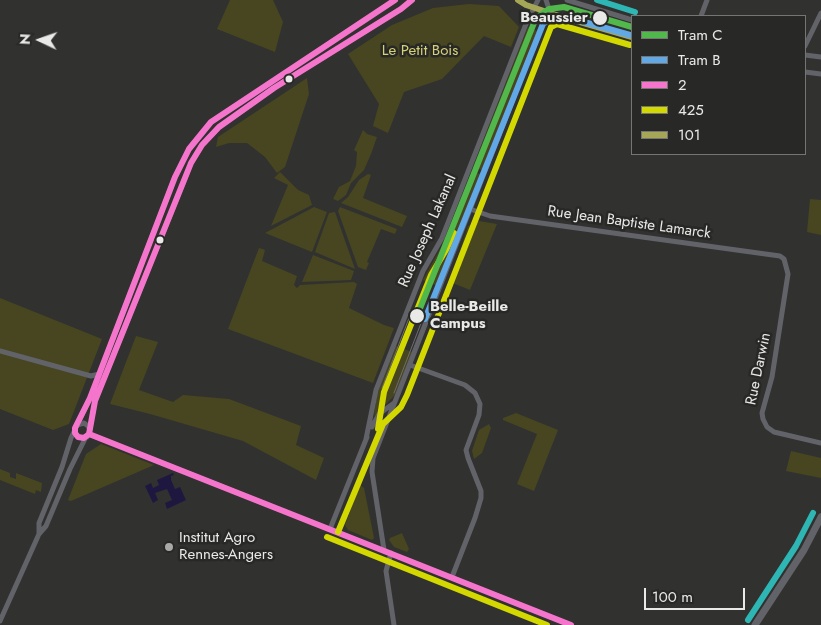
<!DOCTYPE html>
<html>
<head>
<meta charset="utf-8">
<style>
  body { margin:0 }
  #map { position:relative; width:821px; height:625px; overflow:hidden; background:#313130; font-family:Jost,sans-serif }
  canvas { display:block }
  .legend { position:absolute; left:631px; top:15px; width:175px; height:140px; box-sizing:border-box; background:#282826; border:1px solid #757573; margin:0; padding:6px 9px; list-style:none; font-size:15px; color:#e9e9e7 }
  .legend li { display:flex; align-items:center; gap:10px; height:25px }
  .legend b { width:25px; border:1px solid #757573 }
  .north { position:absolute; left:15px; top:15px; width:50px; height:50px; -webkit-text-stroke:4px #282826; paint-order:stroke; rotate:273deg; font-size:14px; font-weight:700; line-height:20px; text-align:center; color:#e9e9e7 }
  .north::after { content:''; display:block; margin:auto; width:18px; height:22px; background:#e9e9e7; clip-path:polygon(50% 0,100% 100%,50% 72%,0 100%) }
  .scale { position:absolute; left:644px; top:588px; width:101px; height:22px; box-sizing:border-box; border:2px solid #e9e9e7; border-top:0; padding-left:6px; font-size:15px; line-height:18px; white-space:nowrap; color:#e9e9e7; -webkit-text-stroke:4px #282826; paint-order:stroke }
</style>
</head>
<body>
<div id="map">
<canvas width="821" height="625"></canvas>
<ul class="legend">
<li><b style="height:6px;background:#51b84c"></b>Tram C</li>
<li><b style="height:6px;background:#60a9e6"></b>Tram B</li>
<li><b style="height:6px;background:#f575cc"></b>2</li>
<li><b style="height:6px;background:#d3d800"></b>425</li>
<li><b style="height:6px;background:#a5a756"></b>101</li>
</ul>
<div class="north">N</div>
<div class="scale">100 m</div>
</div>
<script>
const ctx = document.querySelector('canvas').getContext('2d');
ctx.lineJoin = 'round';
function fill(path, color) { ctx.fillStyle = color; ctx.fill(path, 'evenodd'); }
const toPath = rows => new Path2D(rows.map(r => 'M' + r).join(''));
function trace(path, color, width, dash) { ctx.strokeStyle = color; ctx.lineWidth = width; ctx.lineCap = dash ? 'butt' : 'round'; ctx.setLineDash(dash || []); ctx.stroke(path); }
function write(font, color, halo, rows, align = 'center') {
  ctx.font = font + ' Jost,sans-serif'; ctx.lineWidth = 5; ctx.setLineDash([]); ctx.textBaseline = 'middle'; ctx.strokeStyle = halo; ctx.fillStyle = color; for (const [text, x, y, turn = 0] of rows) {
    ctx.save(); ctx.translate(x, y); ctx.rotate((+turn || 0) * Math.PI / 180); ctx.textAlign = isNaN(turn) ? turn : align; if (halo) ctx.strokeText(text, 0, 0); ctx.fillText(text, 0, 0); ctx.restore();
  }
}
fill(toPath([
  [230,0,273,0,283,22,275,52,217,29],
  [469,4,499,6,519,27,511,47,484,36,442,79,404,92,388,133,373,126,379,104,348,54,392,25,433,8],
  [528,27,537,31,482,170,473,167],
  [307,78,309,94,285,167,277,173,265,157,247,143,229,143,216,147,218,137],
  [363,130,367,134,377,137,371,154,364,170,351,183,346,195,338,201,333,199,339,187,350,181,356,166,357,152,354,150],
  [472,171,480,174,445,263,438,286,423,280,441,247],
  [280,172,298,190,309,195,312,205,271,226,288,185,274,178],
  [368,174,371,175,363,198,407,216,402,227,341,203,348,197,359,180],
  [810,199,821,200,821,235,807,232],
  [314,207,327,212,312,252,265,233],
  [340,207,397,229,395,234,381,229,367,262,369,263,366,270,358,267,338,211],
  [335,212,355,269,315,252,329,213],
  [479,221,497,224,470,290,450,282,468,226],
  [259,248,265,250,262,261,297,276,294,285,297,288,300,285,354,282,357,284,349,308,384,325,394,328,373,383,228,329],
  [313,255,354,271,351,280,302,282],
  [0,298,102,339,69,424,53,430,0,409],
  [136,336,158,342,139,390,173,402,183,395,229,399,301,426,296,445,324,458,316,480,243,441,150,414,110,404],
  [396,346,412,352,395,395,374,416,377,394],
  [516,413,558,430,534,491,517,484,537,434,503,420,503,418],
  [489,424,491,428,482,453,474,459,472,451,479,430],
  [101,444,154,465,71,501,68,500,86,454],
  [791,451,821,458,821,478,786,471],
  [0,469,10,473,10,477,16,479,16,473,42,483,41,492,36,490,35,494,0,480],
  [360,485,364,488,374,538,372,540,348,530,345,525],
  [402,533,409,549,407,552,394,547,389,540,390,538]
]), '#474620');
fill(toPath([
  [173,473,174,475,171,476,171,480,175,489,180,487,186,500,167,509,165,503,172,500,167,489,155,493,158,500,153,503,145,486,151,483,153,488,159,485,157,480]
]), '#1e1840');
trace(toPath([
  [518,0,526,5,556,15,632,37],
  [546,0,549,9,548,14],
  [567,0,632,20],
  [701,16,707,0],
  [805,46,821,13],
  [805,55,821,57],
  [805,72,821,74],
  [470,209,490,216,780,256,784,259,788,274,772,377,762,413,763,419,767,427,774,432,821,443],
  [0,351,91,376,99,374],
  [410,365,465,385,475,393,480,404,479,415,466,450,468,458,481,491,481,498,475,518,452,577],
  [77,425,84,423,88,426,90,430],
  [372,427,379,414,394,403],
  [75,432,77,436,82,438,87,437,89,434,95,401,184,181,191,163,202,145,219,127,274,88,401,9,412,0],
  [89,434,571,625],
  [366,439,376,390,423,271,442,238,526,24,538,0],
  [330,529,367,437],
  [39,534,39,523,62,467,71,438,90,398,175,177,189,149,211,122,395,0],
  [384,550,372,472,373,458,540,30,544,21,556,15],
  [391,553,386,571,394,625],
  [0,621,39,534,46,526,70,469,86,437]
]), '#626269', 5);
trace(toPath([
  [755,625,804,550,821,517]
]), '#626269', 7);
trace(toPath([
  [382,388,411,313],
  [394,393,423,318]
]), '#6e6e71', 1);
trace(toPath([
  [395,0,211,122,189,149,175,177,90,398,75,428,75,433,78,437,84,438,89,434,95,401,191,163,202,145,219,127,274,88,401,9,412,0],
  [89,434,571,625]
]), '#f575cc', 6);
trace(toPath([
  [378,429,384,392,431,275,446,250,454,233],
  [338,532,383,424,401,407,407,395,551,27,557,24,630,45],
  [327,537,547,625]
]), '#d3d800', 6);
trace(toPath([
  [518,0,526,5,556,15,632,37]
]), '#a5a756', 6);
trace(toPath([
  [597,0,635,12],
  [748,620,796,546,813,513]
]), '#2db6b4', 6);
trace(toPath([
  [417,316,536,18,549,9,564,7,632,27]
]), '#51b84c', 6);
trace(toPath([
  [425,319,543,24,552,17,563,16,630,35]
]), '#60a9e6', 6);
for (const [x, y, r, color] of [
  [600,18,8,"#e9e9e7"],
  [289,79,4.5,"#e9e9e7"],
  [160,240,4.5,"#e9e9e7"],
  [417,316,8,"#e9e9e7"],
  [169,547,5,"#a9a9a7"]
]) { const dot = new Path2D(); dot.arc(x, y, r, 0, 2 * Math.PI); ctx.fillStyle = color; ctx.fill(dot); trace(dot, '#282826', 2); }
write('bold 15px', '#e9e9e7', '#282826', [
  ["Beaussier",588,18],
  ["Belle-Beille",430,307,"left"],
  ["Campus",430,324,"left"]
], 'right');
write('15px', '#d5d177', '#282826', [
  ["Le Petit Bois",420,51]
]);
write('15px', '#e9e9e7', '#282826', [
  ["Rue Jean Baptiste Lamarck",629,223,8],
  ["Rue Joseph Lakanal",428,231,-66],
  ["Rue Darwin",759,369,-78]
]);
write('15px', '#e9e9e7', '#282826', [
  ["Institut Agro",179,538],
  ["Rennes-Angers",179,555]
], 'left');
</script>
</body>
</html>
